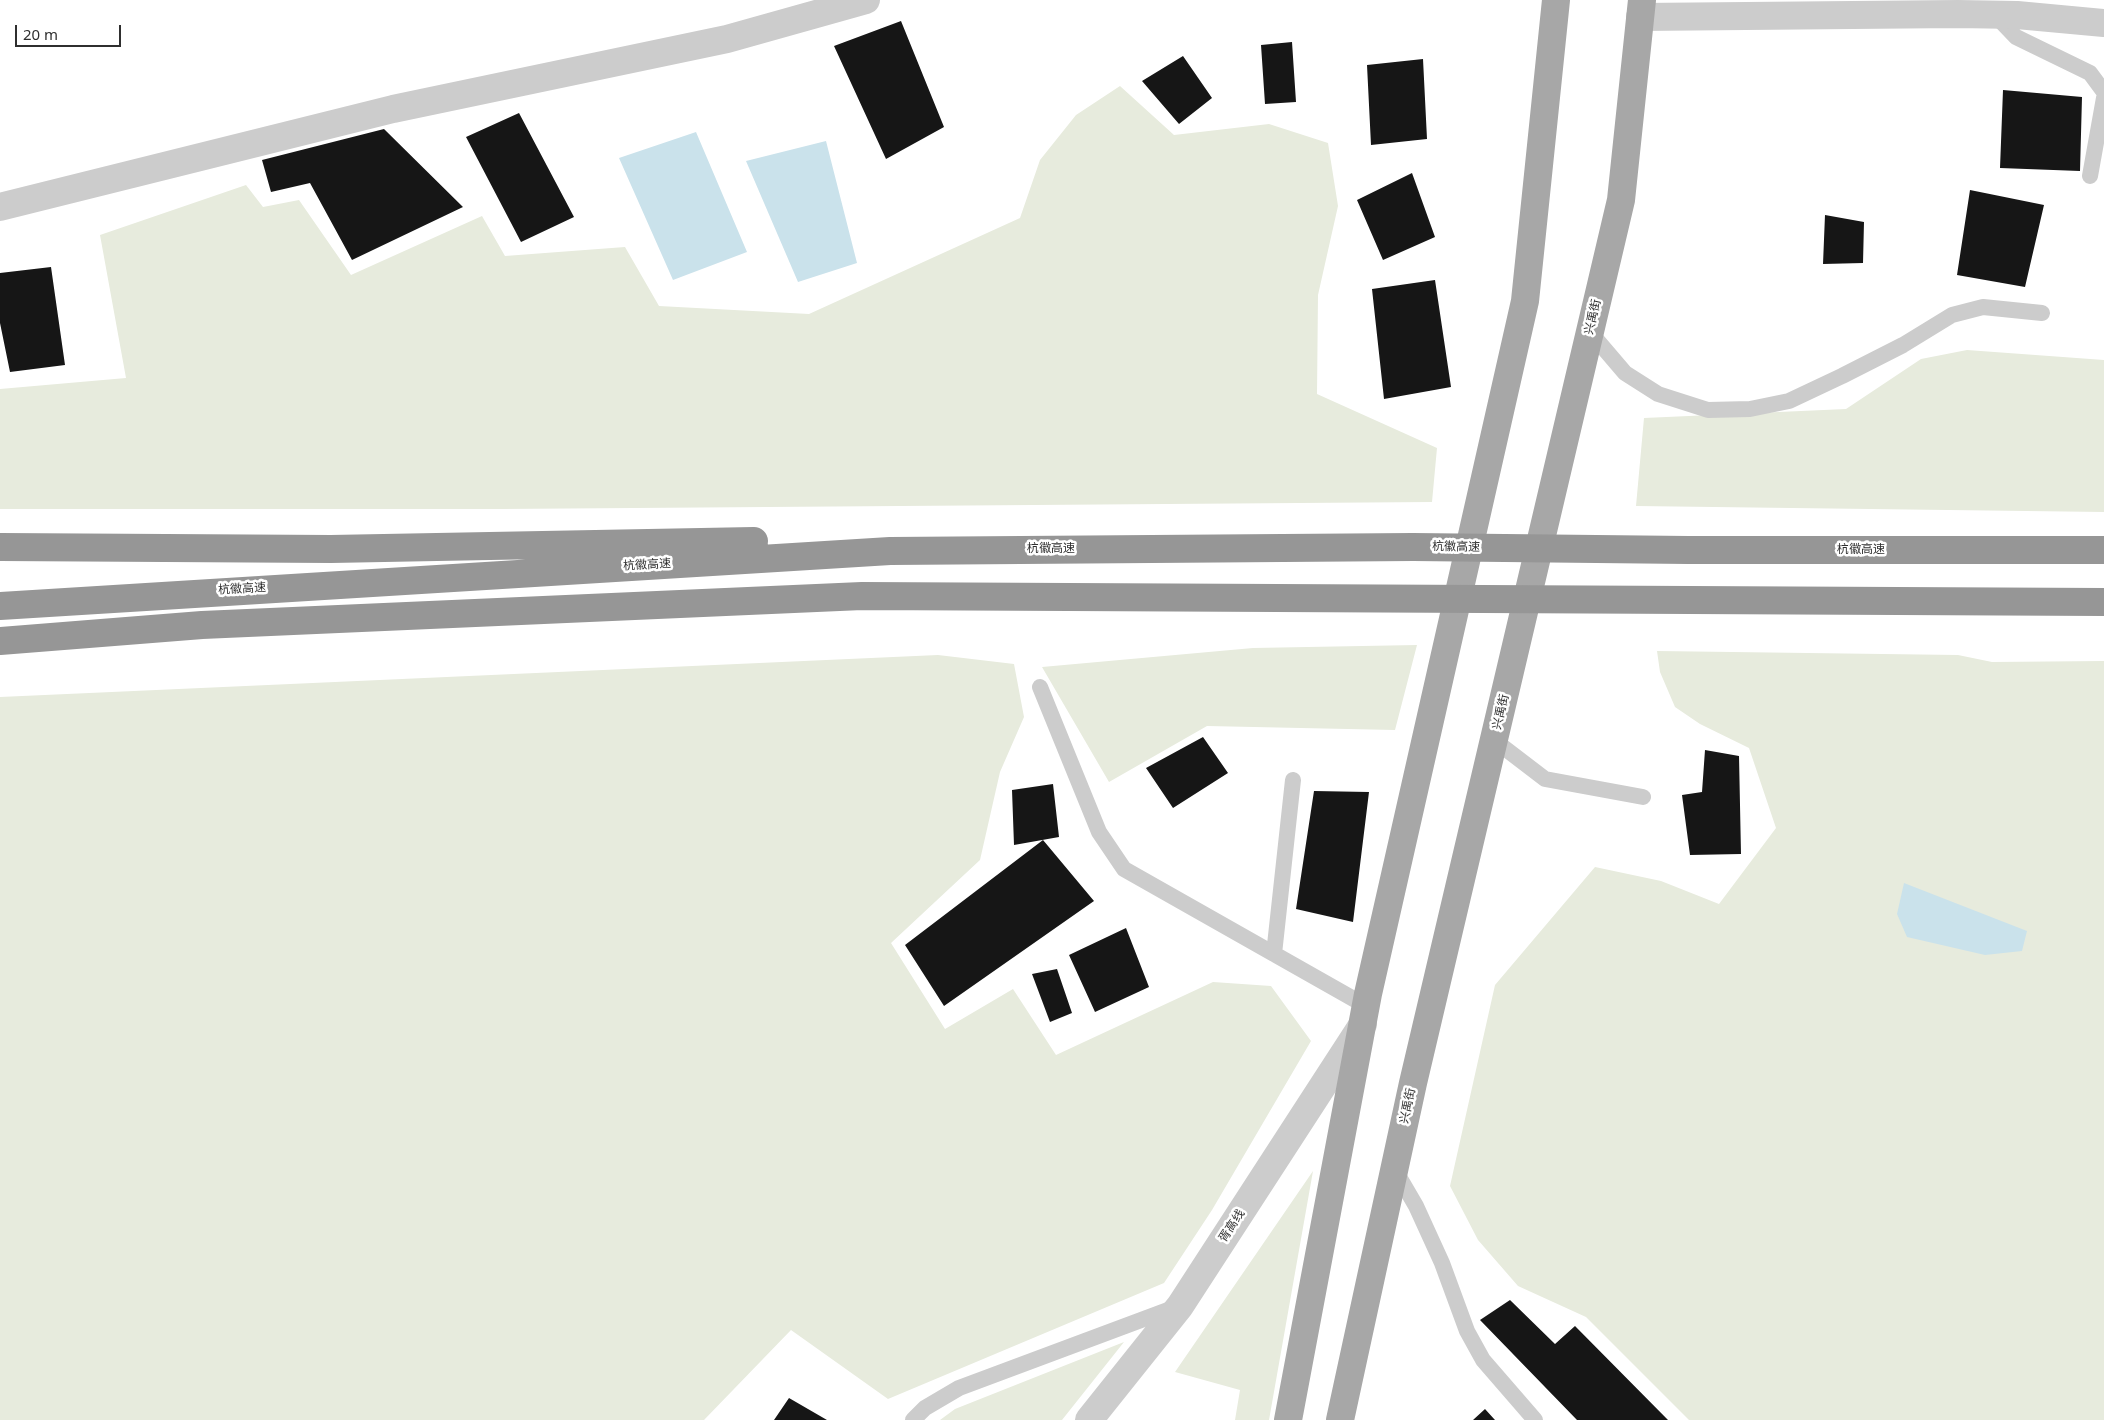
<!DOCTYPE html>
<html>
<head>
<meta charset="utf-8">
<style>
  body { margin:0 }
  #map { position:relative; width:2104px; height:1420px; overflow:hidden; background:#fff; font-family:"Noto Sans",sans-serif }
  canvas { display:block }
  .scale { position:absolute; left:15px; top:25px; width:106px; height:22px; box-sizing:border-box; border:2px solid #2f2f2f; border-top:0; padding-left:6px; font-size:15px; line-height:18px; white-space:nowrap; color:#2f2f2f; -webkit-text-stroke:4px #fff; paint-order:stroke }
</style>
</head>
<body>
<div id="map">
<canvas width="2104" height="1420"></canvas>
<div class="scale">20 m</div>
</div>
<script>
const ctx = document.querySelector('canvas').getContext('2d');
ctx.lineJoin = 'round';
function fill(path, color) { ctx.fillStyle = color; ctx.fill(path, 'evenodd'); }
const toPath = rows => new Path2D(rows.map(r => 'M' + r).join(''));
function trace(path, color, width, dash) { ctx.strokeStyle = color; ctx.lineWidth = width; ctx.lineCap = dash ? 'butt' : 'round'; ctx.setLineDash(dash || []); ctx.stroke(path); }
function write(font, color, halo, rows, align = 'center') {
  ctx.font = font + ' "Noto Sans","Noto Sans SC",sans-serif'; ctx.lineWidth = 5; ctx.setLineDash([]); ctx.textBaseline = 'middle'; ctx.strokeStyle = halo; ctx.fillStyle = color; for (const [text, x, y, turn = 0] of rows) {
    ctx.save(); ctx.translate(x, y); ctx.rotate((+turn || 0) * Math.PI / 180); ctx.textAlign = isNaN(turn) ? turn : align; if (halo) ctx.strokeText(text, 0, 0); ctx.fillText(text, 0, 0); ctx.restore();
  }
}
fill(toPath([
  [1120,86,1174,135,1269,124,1328,143,1338,206,1318,295,1317,394,1437,448,1432,502,501,509,0,509,0,389,126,378,100,235,246,185,263,207,299,200,351,275,482,216,505,256,625,247,659,306,809,314,1020,218,1040,160,1076,115],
  [1967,350,2104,360,2104,512,1636,506,1644,418,1846,409,1921,359],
  [1417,645,1395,730,1207,726,1109,782,1042,667,1253,648],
  [1657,651,1958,655,1992,662,2104,661,2104,1420,1689,1420,1586,1317,1518,1286,1478,1240,1450,1186,1495,985,1595,867,1661,881,1719,904,1776,828,1749,748,1700,724,1675,707,1660,672],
  [938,655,1014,664,1024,717,1000,772,980,860,891,943,945,1029,1013,989,1056,1055,1213,982,1271,986,1311,1041,1212,1210,1164,1283,888,1399,791,1330,704,1420,0,1420,0,697],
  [1313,1171,1269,1420,1235,1420,1240,1390,1175,1372],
  [1124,1342,1062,1420,940,1420,955,1409]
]), '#e7ebdd');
fill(toPath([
  [696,132,747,252,673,280,619,158],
  [826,141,857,263,798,282,746,161],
  [1904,883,2027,931,2022,951,1985,955,1907,937,1897,914]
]), '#cae2eb');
fill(toPath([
  [901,21,944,127,886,159,834,46],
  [1292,42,1296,102,1265,104,1261,45],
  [1183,56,1212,98,1179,124,1142,81],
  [1423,59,1427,139,1371,145,1367,65],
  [2003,90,2082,97,2080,171,2000,168],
  [519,113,574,217,521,242,466,137],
  [384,129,463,207,352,260,310,183,271,192,262,160],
  [1412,173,1435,237,1383,260,1357,200],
  [1970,190,2044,205,2025,287,1957,275],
  [1825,215,1864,222,1863,263,1823,264],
  [51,267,65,365,10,372,0,323,0,273],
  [1435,280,1451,387,1384,399,1372,289],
  [1203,737,1228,773,1173,808,1146,768],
  [1705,750,1739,756,1741,854,1690,855,1682,795,1702,792],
  [1053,784,1059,837,1014,845,1012,790],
  [1314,791,1369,792,1353,922,1296,909],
  [1043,840,1094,901,944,1006,905,945],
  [1126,928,1149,987,1095,1012,1069,955],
  [1057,969,1072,1013,1050,1022,1032,974],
  [1510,1300,1555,1344,1575,1326,1668,1420,1577,1420,1480,1320],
  [789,1398,827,1420,774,1420],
  [1485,1409,1495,1420,1473,1420]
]), '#161616');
trace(toPath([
  [1994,14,2016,37,2090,73,2104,92],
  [2090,176,2104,98],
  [1590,332,1625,373,1658,394,1708,410,1750,409,1789,401,1842,376,1903,345,1952,315,1983,307,2042,313],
  [1040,687,1099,832,1124,869,1366,1006],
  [1494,740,1545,779,1643,797],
  [1274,954,1293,780],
  [1395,1170,1416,1206,1442,1263,1467,1331,1483,1360,1535,1420],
  [913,1420,925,1408,959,1388,1176,1307]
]), '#ccc', 16);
trace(toPath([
  [1640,17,1958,14,2017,15,2104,23],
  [0,207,393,109,727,39,866,0],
  [1089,1420,1180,1306,1363,1024]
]), '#ccc', 28);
trace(toPath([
  [1288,1420,1368,994,1525,301,1556,0],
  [1340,1420,1413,1083,1621,200,1642,0]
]), '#a7a7a7', 28);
trace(toPath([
  [0,547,331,549,754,541],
  [0,606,890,551,1413,547,1688,550,2104,550],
  [0,641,202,625,862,596,2104,602]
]), '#969696', 28);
write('12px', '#2f2f2f', '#fff', [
  ["兴禹街",1593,317,-77],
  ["杭徽高速",1456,547,1],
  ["杭徽高速",1051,549],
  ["杭徽高速",1861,550],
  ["杭徽高速",647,565,-3],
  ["杭徽高速",242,589,-3],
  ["兴禹街",1501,712,-77],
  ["兴禹街",1408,1106,-78],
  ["胥高线",1232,1226,-57]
]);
</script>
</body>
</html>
